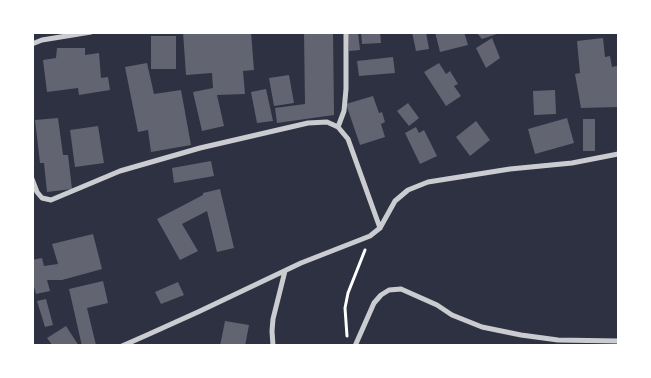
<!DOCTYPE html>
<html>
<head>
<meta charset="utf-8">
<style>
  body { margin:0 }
  #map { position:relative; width:651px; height:378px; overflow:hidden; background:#2d3142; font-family:"Golos Text",sans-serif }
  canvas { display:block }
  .frame { position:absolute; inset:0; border:34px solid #fff; pointer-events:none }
</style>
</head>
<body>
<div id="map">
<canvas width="651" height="378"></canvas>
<div class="frame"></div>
</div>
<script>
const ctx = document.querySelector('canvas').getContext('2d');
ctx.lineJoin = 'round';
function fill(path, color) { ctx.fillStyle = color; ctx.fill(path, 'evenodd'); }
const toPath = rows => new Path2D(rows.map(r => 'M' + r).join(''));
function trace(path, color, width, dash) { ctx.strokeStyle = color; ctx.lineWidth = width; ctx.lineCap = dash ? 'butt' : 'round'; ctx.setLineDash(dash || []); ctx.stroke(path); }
fill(toPath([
  [183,32,251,32,254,70,243,71,245,94,217,95,224,126,202,131,193,92,213,88,212,73,186,75],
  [304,32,333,32,334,115,277,123,275,108,305,104],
  [348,32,358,32,360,50,349,51],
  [361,32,380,32,381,43,362,44],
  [412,32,426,32,429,49,416,51],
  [435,32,464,32,468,45,440,52],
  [476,32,500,32,500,33,482,39],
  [151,36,176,36,176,69,151,69],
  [492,38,500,58,486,68,476,48],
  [603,38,605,57,610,56,612,67,617,66,618,107,581,108,575,74,580,73,577,41],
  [57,48,85,48,85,55,99,53,101,78,108,77,110,90,79,95,78,88,47,92,43,60,56,58],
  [393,57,395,73,359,76,357,61],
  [147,63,154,94,181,90,191,145,151,152,148,130,138,132,125,67],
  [439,63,446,74,450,71,458,84,454,86,461,96,446,106,424,72],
  [289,75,294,103,274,106,269,78],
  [266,89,273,121,257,123,251,92],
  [555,90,556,114,534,115,533,91],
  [373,96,379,113,382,112,385,122,381,124,385,137,360,145,346,104],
  [408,103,419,118,409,126,397,111],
  [58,118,63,155,68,155,72,189,47,192,44,163,40,163,35,120],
  [567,118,574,143,535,154,528,129],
  [583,119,595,119,595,151,583,151],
  [476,121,490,140,470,156,456,137],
  [98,126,104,163,75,167,70,130],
  [416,127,419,133,424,130,437,156,420,164,405,133],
  [211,161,214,176,174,183,172,168],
  [220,189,234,248,217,252,207,211,182,224,198,251,180,260,157,219,203,195,203,193],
  [93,234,102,269,62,280,47,280,50,291,36,294,32,279,32,260,42,258,44,266,58,264,52,244],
  [103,281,108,303,87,308,96,345,82,346,69,289],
  [178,282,184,295,161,304,155,292],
  [46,299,53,325,45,327,37,301],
  [225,321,249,325,245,346,220,346],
  [66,326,79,346,53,346,47,338]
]), '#626471');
trace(toPath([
  [347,336,345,308,348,293,365,250]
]), '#fff', 3);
trace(toPath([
  [32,44,42,40,91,32],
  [338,127,344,111,346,89,346,32],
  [32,179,37,192,42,198,51,200,120,171,200,148,308,123,327,122,338,127,348,139,380,228],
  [122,346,147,335,198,312,301,263,370,236,380,228,395,201,408,190,428,182,510,169,572,163,618,154],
  [273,346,272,331,273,319,285,271],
  [355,346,374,303,381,295,389,290,401,289,437,305,452,315,482,327,521,335,558,340,618,341]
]), '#caccd0', 5);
</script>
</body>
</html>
